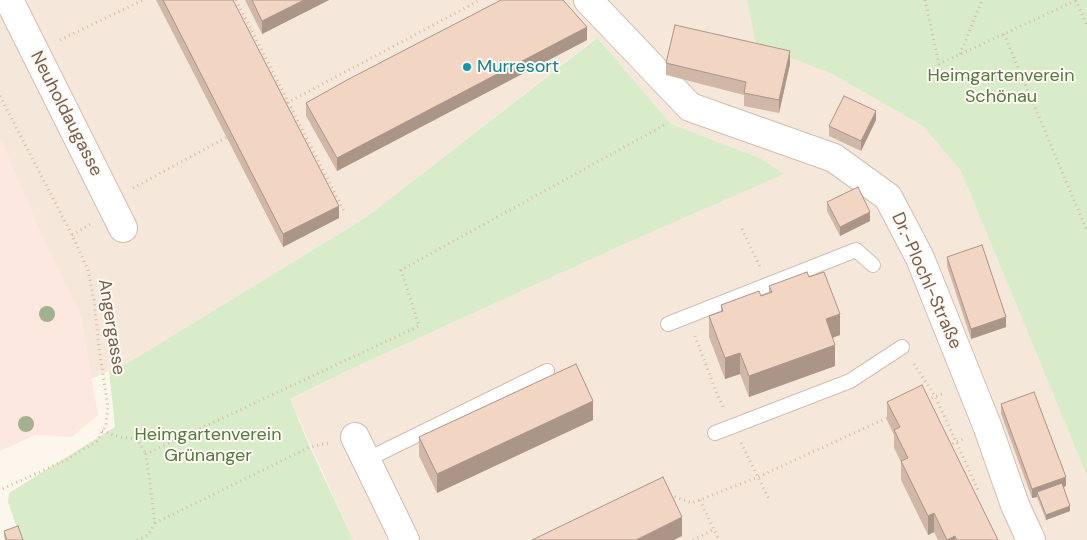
<!DOCTYPE html>
<html>
<head>
<meta charset="utf-8">
<style>
  body { margin:0 }
  canvas { display:block; background:#fdf6ec }
</style>
</head>
<body>
<canvas width="1087" height="540"></canvas>
<script>
const ctx = document.querySelector('canvas').getContext('2d');
ctx.lineJoin = 'round';
function fill(path, color) { ctx.fillStyle = color; ctx.fill(path, 'evenodd'); }
const toPath = rows => new Path2D(rows.map(r => 'M' + r).join(''));
function trace(path, color, width, dash) { ctx.strokeStyle = color; ctx.lineWidth = width; ctx.lineCap = dash ? 'butt' : 'round'; ctx.setLineDash(dash || []); ctx.stroke(path); }
function write(font, color, halo, rows, align = 'center') {
  ctx.font = font + ' "DM Sans",sans-serif'; ctx.lineWidth = 4; ctx.setLineDash([]); ctx.textBaseline = 'middle'; ctx.strokeStyle = halo; ctx.fillStyle = color; for (const [text, x, y, turn = 0] of rows) {
    ctx.save(); ctx.translate(x, y); ctx.rotate((+turn || 0) * Math.PI / 180); ctx.textAlign = isNaN(turn) ? turn : align; if (halo) ctx.strokeText(text, 0, 0); ctx.fillText(text, 0, 0); ctx.restore();
  }
}
fill(toPath([
  [0,0,747,0,757,44,832,74,923,126,961,171,1087,476,1087,540,353,540,290,399,351,369,629,242,783,174,760,158,671,124,596,38,365,218,131,361,91,379,81,317,45,244,0,139]
]), '#f5e8da');
fill(toPath([
  [0,139,45,244,81,317,98,415,72,437,35,435,0,451]
]), '#fde8e0');
fill(toPath([
  [747,0,1087,0,1087,476,961,171,923,126,832,74,756,44],
  [597,38,671,124,760,158,784,174,629,242,351,369,290,399,310,447,353,540,21,540,8,502,9,493,115,427,109,371,131,361,365,218]
]), '#d8ecc9');
const service = toPath([
  [668,324,856,250,873,265],
  [715,433,850,381,902,347],
  [366,460,547,371]
]);
const minor = toPath([
  [9,0,123,228],
  [588,0,690,107,834,158,888,197,920,258,988,428,1015,505,1031,540],
  [355,437,405,540]
]);
trace(service, '#d1beb0', 16);
trace(minor, '#d1beb0', 30);
trace(toPath([
  [236,0,345,213],
  [925,0,939,64,1077,0],
  [1076,0,1087,26],
  [1004,34,1087,231],
  [60,40,143,0],
  [960,54,982,0],
  [0,96,72,235,88,270,94,300,99,348,108,407,106,425,97,441,66,460,0,490],
  [287,103,480,0],
  [133,188,227,137],
  [742,229,760,267],
  [72,235,91,224],
  [695,336,717,394,724,409],
  [914,364,935,396,979,492],
  [927,400,944,393],
  [102,431,120,437,137,439,146,454],
  [741,443,770,501],
  [948,446,963,439],
  [670,495,692,503,758,477,889,417],
  [700,500,719,540],
  [155,523,310,447,329,443],
  [137,540,148,535,155,523,146,454,419,326,401,270,666,124],
  [693,540,714,529]
]), '#d9b8a5', 3, [1, 4]);
trace(service, '#fff', 14);
trace(minor, '#fff', 28);
ctx.fillStyle = '#a0b28e';
for (const [x, y] of [
  [47,314],
  [26,424]
]) { ctx.beginPath(); ctx.arc(x, y, 8, 0, 2 * Math.PI); ctx.fill(); }
fill(toPath([
  [156,0,233,0,339,218,283,247],
  [245,0,329,0,262,34],
  [587,40,337,171,306,116,306,103],
  [666,63,790,64,779,113,744,106,744,95,666,75],
  [876,120,861,151,829,136,829,126],
  [827,202,870,221,840,236,827,211],
  [947,257,1006,327,971,339,947,266],
  [809,277,840,335,832,338,835,366,749,397,740,374,725,379,709,337,709,316,721,312,721,305,761,296,769,293,769,286],
  [887,402,998,540,938,540,934,532,928,535,901,480,901,462,894,448,894,435,887,420],
  [1001,404,1066,486,1063,487,1070,511,1046,520,1037,497,1032,498,1001,414],
  [593,420,437,493,419,456,419,437],
  [4,531,23,540,5,540,4,536]
]), '#d1b7a8');
fill(toPath([
  [304,0,329,0,262,34,262,21],
  [587,27,587,40,337,171,337,158],
  [790,51,790,64,779,113,779,100],
  [876,111,876,120,861,151,861,141],
  [339,206,339,218,283,247,283,234],
  [870,212,870,221,840,236,840,227],
  [840,314,840,335,826,340,826,319],
  [1006,317,1006,327,971,339,971,329],
  [835,345,835,366,749,397,749,376],
  [740,353,740,374,725,379,725,358],
  [593,401,593,420,437,493,437,474],
  [1066,477,1066,486,1039,496,1037,492,1037,497,1032,498,1032,489],
  [1070,506,1070,511,1046,520,1046,515],
  [934,513,934,532,928,535,928,516],
  [682,517,682,536,674,540,636,540],
  [955,536,955,540,947,540]
]), '#aa9588');
const building = toPath([
  [163,0,233,0,339,206,283,234,163,0],
  [252,0,304,0,262,21,252,0],
  [501,0,563,0,587,27,337,158,306,103,347,80,501,0],
  [675,25,790,51,779,100,744,93,746,82,666,63,675,25],
  [844,96,876,111,861,141,829,126,844,96],
  [858,187,870,212,840,227,827,202,858,187],
  [982,245,1006,317,971,329,947,257,982,245],
  [807,272,809,277,824,272,840,314,826,319,835,345,749,376,740,353,725,358,709,316,723,311,721,305,759,291,761,296,772,292,769,286,807,272],
  [576,364,593,401,437,474,419,437,576,364],
  [922,385,998,540,957,540,955,536,947,540,934,513,928,516,901,461,908,458,894,430,900,427,887,402,922,385],
  [1034,392,1066,477,1032,489,1001,404,1034,392],
  [663,477,682,517,636,540,532,540,663,477],
  [1062,483,1070,506,1046,515,1037,492,1062,483],
  [18,526,23,540,7,540,4,531,18,526]
]);
fill(building, '#f3d5c3');
trace(building, '#aa9588', 1);
for (const [x, y, r, color] of [
  [467,67,5,"#0f9aa8"]
]) { const dot = new Path2D(); dot.arc(x, y, r, 0, 2 * Math.PI); ctx.fillStyle = color; ctx.fill(dot); trace(dot, '#fffaf3', 2); }
write('18px', '#0d838f', '#fffaf3', [
  ["Murresort",477,67]
], 'left');
write('18px', '#537a41', '#fffaf3', [
  ["Heimgartenverein",1001,76],
  ["Schönau",1001,97],
  ["Heimgartenverein",208,435],
  ["Grünanger",208,456]
]);
write('18px', '#7a5c4d', '#fffaf3', [
  ["Neuholdaugasse",66,114,63],
  ["Dr.-Plochl-Straße",926,281,66],
  ["Angergasse",111,327,81]
]);
</script>
</body>
</html>
